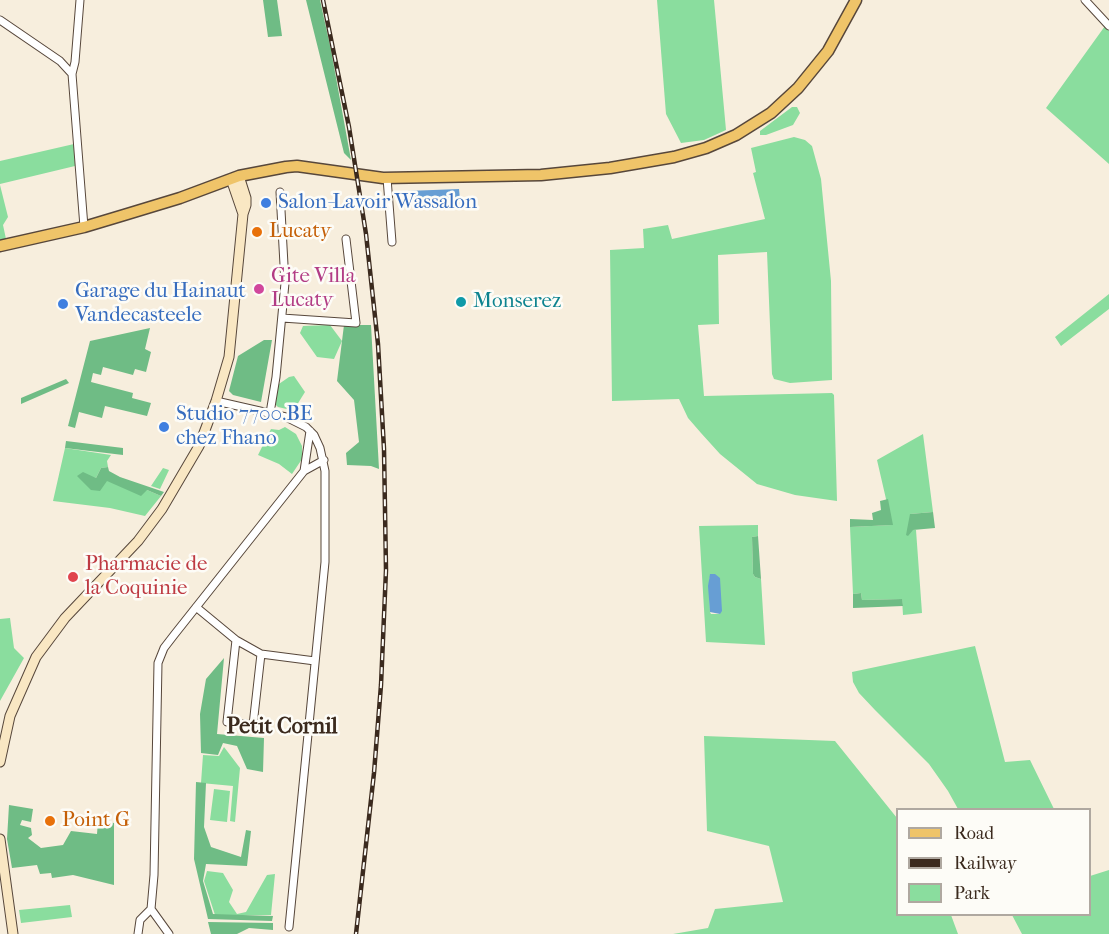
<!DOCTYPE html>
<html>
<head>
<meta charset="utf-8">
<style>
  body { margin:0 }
  #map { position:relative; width:1109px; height:934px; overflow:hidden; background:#f7eedd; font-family:"IM FELL French Canon",serif }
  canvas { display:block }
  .legend { position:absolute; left:896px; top:808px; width:195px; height:108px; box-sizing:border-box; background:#fdfcf7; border:2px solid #afa8a0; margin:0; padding:8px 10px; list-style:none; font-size:18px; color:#3b2a1e }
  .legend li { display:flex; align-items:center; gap:12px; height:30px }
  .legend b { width:30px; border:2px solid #afa8a0 }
</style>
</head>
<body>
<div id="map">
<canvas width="1109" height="934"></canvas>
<ul class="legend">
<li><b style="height:8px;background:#efc469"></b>Road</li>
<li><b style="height:8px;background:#3b2a1e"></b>Railway</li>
<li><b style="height:16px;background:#8add9e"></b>Park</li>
</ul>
</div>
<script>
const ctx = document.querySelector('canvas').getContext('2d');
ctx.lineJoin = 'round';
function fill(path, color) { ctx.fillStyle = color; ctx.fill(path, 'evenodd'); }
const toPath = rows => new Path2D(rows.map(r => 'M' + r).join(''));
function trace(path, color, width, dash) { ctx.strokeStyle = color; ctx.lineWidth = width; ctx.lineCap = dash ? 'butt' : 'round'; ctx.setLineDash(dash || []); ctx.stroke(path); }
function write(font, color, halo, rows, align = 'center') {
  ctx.font = font + ' "IM FELL French Canon",serif'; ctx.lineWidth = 5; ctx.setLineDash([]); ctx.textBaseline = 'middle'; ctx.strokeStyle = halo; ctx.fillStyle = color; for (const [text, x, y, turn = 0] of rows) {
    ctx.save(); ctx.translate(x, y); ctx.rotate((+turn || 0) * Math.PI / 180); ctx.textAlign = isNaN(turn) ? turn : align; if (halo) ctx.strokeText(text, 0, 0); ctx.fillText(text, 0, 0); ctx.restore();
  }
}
fill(toPath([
  [657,0,714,0,726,130,704,140,681,143,666,114],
  [1105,26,1109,31,1109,164,1046,108],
  [792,107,797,107,800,113,793,125,766,135,760,135,760,131],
  [794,137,805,140,812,146,821,179,831,281,832,380,790,383,774,379,772,374,767,252,718,255,719,324,698,325,704,396,832,393,834,395,837,501,795,495,757,484,720,454,701,433,688,418,679,399,612,401,610,250,644,248,643,229,668,225,672,239,765,219,753,173,756,172,751,148],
  [74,144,75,166,0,184,0,161],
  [0,185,8,217,3,225,6,239,0,240],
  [1109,294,1109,309,1061,346,1055,337],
  [330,325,342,341,334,359,317,357,300,333,303,326],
  [294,376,305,392,295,408,291,410,278,407,275,404,276,386,289,377],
  [285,427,296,434,302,446,302,459,292,474,279,464,258,455,271,429,279,430],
  [923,434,933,512,910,514,913,530,916,530,922,613,903,615,902,599,862,600,861,593,853,594,850,527,892,525,877,460],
  [65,448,111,455,107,461,108,467,101,468,96,478,78,474,147,490,161,496,145,516,110,508,53,501],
  [163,468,169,470,160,489,151,486],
  [758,525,758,536,752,537,753,574,755,577,761,579,765,645,706,642,699,526],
  [709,577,720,614,711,614,710,612],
  [10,618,14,648,24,658,0,701,0,619],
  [975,646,1005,762,1030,760,1054,809,958,809,948,791,929,764,875,710,859,693,853,682,852,672],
  [704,736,835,741,897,818,898,914,951,915,958,934,673,934,708,928,715,909,783,902,769,846,707,831],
  [224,747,240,768,235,822,230,821,233,786,201,783,203,755,219,756],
  [214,789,230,791,227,822,210,820],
  [1109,870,1109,934,1022,934,1012,915,1090,914,1090,876],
  [207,871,223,873,233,890,229,902,237,914,246,912,267,875,275,874,271,915,215,915,204,881],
  [70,905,72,917,21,923,19,910]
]), '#8add9e');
fill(toPath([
  [263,0,277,0,282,36,268,37],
  [306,0,320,0,331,50,351,160,344,153],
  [344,325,371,325,379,469,371,466,347,465,346,453,359,442,354,400,337,381],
  [150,328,145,349,151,352,146,372,135,369,133,375,103,367,101,375,93,373,91,382,133,393,132,398,151,403,147,416,105,406,102,418,79,412,75,428,68,426,90,341],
  [264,340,272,340,261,402,233,395,229,391,238,356],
  [66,379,69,383,21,404,21,398],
  [66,441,123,448,123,455,65,448],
  [108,467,109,471,120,477,164,492,161,496,147,490,141,496,107,481,100,491,91,490,77,476,83,472,96,478,101,468],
  [888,499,893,525,850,527,850,519,873,520,872,513,881,510,880,501],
  [933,512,935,528,913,530,908,536,906,535,910,514],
  [758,536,761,579,755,577,753,574,752,537],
  [861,593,862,600,902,599,903,606,853,608,853,594],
  [224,658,217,734,264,738,263,772,247,769,237,746,223,743,218,755,201,753,200,714,206,679],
  [196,782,206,783,204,827,211,847,241,857,246,830,251,831,247,866,206,864,203,881,213,914,273,916,272,921,208,919,194,859],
  [9,805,33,809,31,822,22,820,20,825,31,828,32,835,28,838,41,848,63,845,71,831,97,834,98,821,114,823,114,885,73,875,52,878,51,873,40,874,37,865,12,868,7,839],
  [208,922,273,923,273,930,249,928,237,934,211,934]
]), '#6fbc85');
fill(toPath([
  [459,189,460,200,407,202,407,191],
  [710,574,715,574,720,578,722,611,720,614,710,612,708,586]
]), '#679ed4');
const street = toPath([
  [80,0,75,62,72,74,84,227],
  [1085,0,1109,26],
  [0,20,60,61,72,74],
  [387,178,392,242],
  [282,318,356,323,346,239],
  [216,401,286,417,306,427,314,435,320,448,325,471,325,562,289,927],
  [270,413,276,377,285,283,280,192],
  [304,471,310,431],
  [196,607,236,640,227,722,253,725,261,654,236,640],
  [261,654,315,661],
  [151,909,169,934],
  [138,934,140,920,151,909,154,875,158,663,164,648,174,635,304,471,324,460]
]);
const secondary = toPath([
  [231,179,243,214],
  [0,762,10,716,36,657,65,618,138,541,162,509,199,446,216,401,229,357,243,214,246,205,246,198,239,176],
  [0,839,13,934]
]);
const primary = toPath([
  [0,246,84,227,124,215,180,198,239,176,286,167,297,166,383,178,541,175,610,168,674,157,706,148,736,135,771,113,798,88,828,51,856,0]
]);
trace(street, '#57473b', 9);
trace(secondary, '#57473b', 11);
trace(primary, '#57473b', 13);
trace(street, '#fff', 7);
trace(secondary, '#f9e7c3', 9);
trace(primary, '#efc469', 10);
const rail = toPath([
  [323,0,349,127,366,234,378,344,384,449,386,570,381,685,374,773,356,934]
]);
trace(rail, '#3b2a1e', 4.5);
trace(rail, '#fdfcf7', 2, [7]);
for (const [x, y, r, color] of [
  [266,203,6,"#3f7fe0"],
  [257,232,6,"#e8710a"],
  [259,289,6,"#d1479c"],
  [461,302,6,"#0f9aa8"],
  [63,304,6,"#3f7fe0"],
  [164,427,6,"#3f7fe0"],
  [73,577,6,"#e0444e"],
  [50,821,6,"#e8710a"]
]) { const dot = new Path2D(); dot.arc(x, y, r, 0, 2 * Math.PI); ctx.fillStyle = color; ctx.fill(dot); trace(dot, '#fdfcf7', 2); }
write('21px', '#366cbe', '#fdfcf7', [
  ["Salon-Lavoir Wassalon",278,203],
  ["Garage du Hainaut",75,292],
  ["Vandecasteele",75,316],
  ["Studio 7700.BE",176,415],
  ["chez Fhano",176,439]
], 'left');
write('21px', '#c56008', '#fdfcf7', [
  ["Lucaty",269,232],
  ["Point G",62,821]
], 'left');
write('21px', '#b23c85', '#fdfcf7', [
  ["Gite Villa",271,277],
  ["Lucaty",271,301]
], 'left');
write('21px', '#0d838f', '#fdfcf7', [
  ["Monserez",473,302]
], 'left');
write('21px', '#be3a42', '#fdfcf7', [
  ["Pharmacie de",85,565],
  ["la Coquinie",85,589]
], 'left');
write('bold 22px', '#3b2a1e', '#fdfcf7', [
  ["Petit Cornil",282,728]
]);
</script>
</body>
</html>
